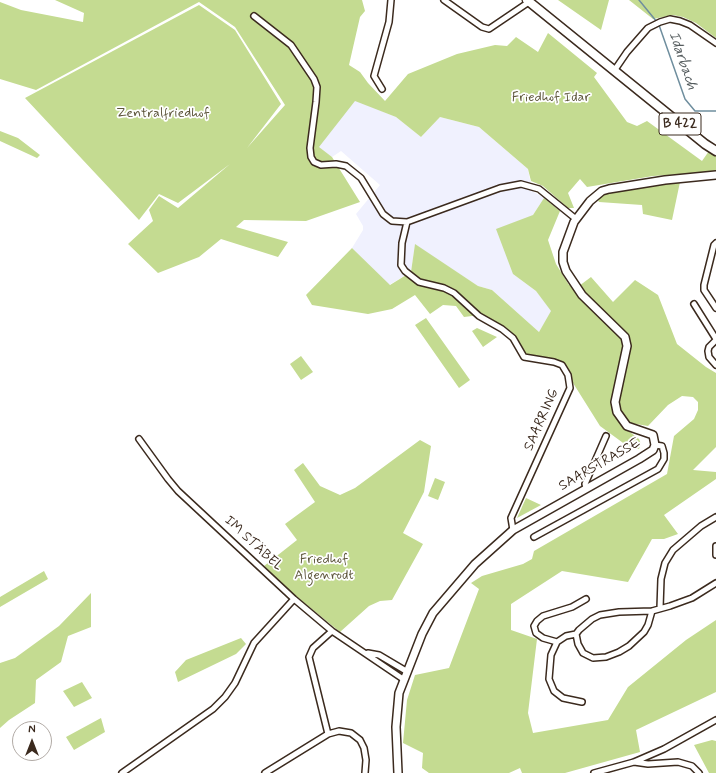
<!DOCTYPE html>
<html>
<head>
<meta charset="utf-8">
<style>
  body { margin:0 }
  #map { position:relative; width:716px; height:773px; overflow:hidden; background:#fff; font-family:Mynerve,sans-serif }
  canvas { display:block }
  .north { position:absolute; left:12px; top:721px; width:40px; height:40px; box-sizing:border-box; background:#fff; border:1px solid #b1aaa5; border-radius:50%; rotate:0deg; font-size:11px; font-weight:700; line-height:16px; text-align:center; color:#3b2a1e }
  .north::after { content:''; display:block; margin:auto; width:14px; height:18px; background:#3b2a1e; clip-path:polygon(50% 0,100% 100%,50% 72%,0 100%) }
</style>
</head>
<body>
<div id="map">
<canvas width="716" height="773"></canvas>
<div class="north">N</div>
</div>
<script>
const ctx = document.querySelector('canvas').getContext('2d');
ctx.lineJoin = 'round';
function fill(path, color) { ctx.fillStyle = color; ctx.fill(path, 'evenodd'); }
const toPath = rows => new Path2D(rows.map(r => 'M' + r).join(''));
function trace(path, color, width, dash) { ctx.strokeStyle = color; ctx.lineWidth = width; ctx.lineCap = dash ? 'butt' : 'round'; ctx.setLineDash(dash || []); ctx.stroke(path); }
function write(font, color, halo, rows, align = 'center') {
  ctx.font = font + ' Mynerve,sans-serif'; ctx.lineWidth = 3.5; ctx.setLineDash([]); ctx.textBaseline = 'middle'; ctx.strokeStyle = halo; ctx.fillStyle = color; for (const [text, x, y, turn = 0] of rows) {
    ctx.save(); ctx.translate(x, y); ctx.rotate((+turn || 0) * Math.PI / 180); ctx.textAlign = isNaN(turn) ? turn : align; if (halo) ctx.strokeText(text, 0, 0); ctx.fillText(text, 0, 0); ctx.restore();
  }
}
fill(toPath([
  [355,100,396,117,421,137,440,117,479,127,528,169,532,191,544,198,533,215,513,274,536,291,552,311,539,332,492,290,478,286,415,245,411,272,389,285,352,248,363,230,363,226,356,214,380,185,341,151,332,157,318,147]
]), '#f0f1fe');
fill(toPath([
  [55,0,362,0,365,11,360,17,349,65,360,72,368,83,385,101,408,74,457,54,495,45,507,46,516,37,538,52,548,33,597,73,594,77,627,122,637,126,647,121,702,161,709,151,716,154,716,172,653,176,587,187,580,179,568,193,574,208,568,208,543,186,531,181,528,169,479,127,440,117,421,137,396,117,355,101,319,147,332,157,360,202,306,221,244,220,236,227,288,242,278,257,221,239,199,257,158,273,128,244,153,221,149,210,159,196,178,208,230,164,178,203,159,194,139,220,25,98,199,5,235,30,281,104,247,148,285,105,235,27,199,2,36,90,0,79,0,2,21,10,83,22,84,13],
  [558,0,609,0,601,30],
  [629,0,716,0,716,38,696,23,683,17,673,15,653,19],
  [0,131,18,138,40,155,37,158,0,141],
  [680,182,672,220,643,214,642,205,599,202,597,198,604,193,649,184],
  [544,198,560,211,548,240,556,264,569,285,579,286,591,277,613,302,635,280,658,295,677,344,706,367,716,373,716,447,693,470,716,472,716,479,664,515,678,534,664,539,652,539,628,582,562,571,511,604,511,630,537,639,528,713,533,733,608,720,628,687,686,640,716,620,716,692,636,730,640,752,565,773,522,773,520,768,509,773,429,773,422,768,423,753,403,743,407,700,415,675,449,668,479,589,471,583,482,576,523,564,532,559,534,551,667,474,674,436,694,419,698,410,698,402,693,397,682,396,668,405,648,426,630,423,623,424,626,429,639,439,641,444,639,449,630,448,600,426,568,375,565,366,530,357,522,351,514,336,480,315,464,317,456,306,443,305,430,314,415,295,392,309,368,314,312,305,306,295,352,248,390,285,411,272,415,244,478,286,492,290,539,332,551,311,536,291,513,274,496,229,533,215],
  [426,318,470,380,459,388,415,325],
  [477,328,497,337,483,347,472,331],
  [301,356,313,372,301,380,290,364],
  [420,440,431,446,424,492,403,533,423,544,392,600,380,601,369,606,340,632,291,592,264,566,297,540,285,524,315,502,294,470,303,463,320,486,340,495,355,488],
  [435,478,445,482,438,500,428,496],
  [526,498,541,505,517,518],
  [44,571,48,579,0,607,0,597],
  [91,593,91,627,68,636,61,662,36,680,35,703,9,720,0,728,0,663,15,658,59,626],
  [241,638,246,644,236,654,178,682,175,672,186,660],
  [82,682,92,698,74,707,63,691],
  [101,718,105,732,74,750,66,737],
  [712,740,716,741,716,773,709,773,694,745]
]), '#c4db91');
trace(toPath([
  [639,0,657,22],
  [659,25,685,99,695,111,716,111]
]), '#6f8e9e', 1.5);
const street = toPath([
  [444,0,482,27,489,29,529,2],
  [254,16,291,45,314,79,317,87,316,102,310,148,311,157,314,162,321,165,336,164,346,166,361,178,383,214,392,221,407,222,500,188,521,184,539,189,576,219],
  [614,71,627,52,648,28,660,22,670,19,680,21,690,25,716,43],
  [382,89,374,76,389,22,391,0],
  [407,222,402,243,401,265,405,271,419,282,444,288,454,293,479,316,502,329,513,338,524,357,554,362,562,365,568,375,570,388,511,518,513,530],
  [716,243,714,245,704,285,704,290,716,308],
  [694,304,716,339],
  [716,340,709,347,708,351,709,357,716,365],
  [139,439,168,479,178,491,294,599,332,631,403,679],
  [586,488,585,484,606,436],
  [534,537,658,469,664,459,664,453,662,446,655,445],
  [716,546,716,555],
  [660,608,661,579,665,563,673,550,701,526,716,517],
  [652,611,648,625,644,632,629,646,619,652,606,657,593,658,583,653,578,644,576,634,579,630,592,619,600,615,619,612,652,611,670,606,692,598,716,583],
  [576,634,566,636,557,642,551,655,549,679,554,691,563,698,582,702],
  [557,642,543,638,536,633,534,626,537,621,543,616,572,607,586,599],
  [368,653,379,655,406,671],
  [328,734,309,657,313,648,332,631],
  [634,762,648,764,678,762,692,766,699,773],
  [122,773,213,709,225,697,235,683,254,643,294,599],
  [265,773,328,734,339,731,351,733,360,740,364,748,366,760,365,773],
  [594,773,634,762,664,749,716,720]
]);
const secondary = toPath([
  [398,773,396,727,399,693,422,634,433,613,475,564,513,530,639,459,653,450,655,445,653,435,627,426,617,412,615,402,627,346,625,337,582,295,566,271,563,262,563,252,574,222,590,201,602,191,609,189,665,180,716,175]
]);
const primary = toPath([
  [527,0,705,144,716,151]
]);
trace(street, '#3b2a1e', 8);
trace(secondary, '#3b2a1e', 10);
trace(primary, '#3b2a1e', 11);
trace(street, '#fff', 5);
trace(secondary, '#fff', 7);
trace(primary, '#fff', 8);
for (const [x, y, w] of [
  [680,124,42]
]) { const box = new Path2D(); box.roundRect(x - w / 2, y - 11, w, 22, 3); ctx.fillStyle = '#fff'; ctx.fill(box); trace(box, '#3b2a1e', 1); }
write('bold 13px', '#3b2a1e', null, [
  ["B 422",680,124]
]);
write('14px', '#5d563b', '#fff', [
  ["Friedhof Idar",551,98],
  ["Zentralfriedhof",163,114],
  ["Friedhof",324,560],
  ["Algenrodt",324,576]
]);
write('14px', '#3b2a1e', '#fff', [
  ["SAARRING",542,420,-66],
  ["SAARSTRASSE",600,465,-30],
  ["IM STÄBEL",253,544,43]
]);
write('italic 15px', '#555c5e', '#fff', [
  ["Idarbach",682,61,71]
]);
</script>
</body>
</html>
